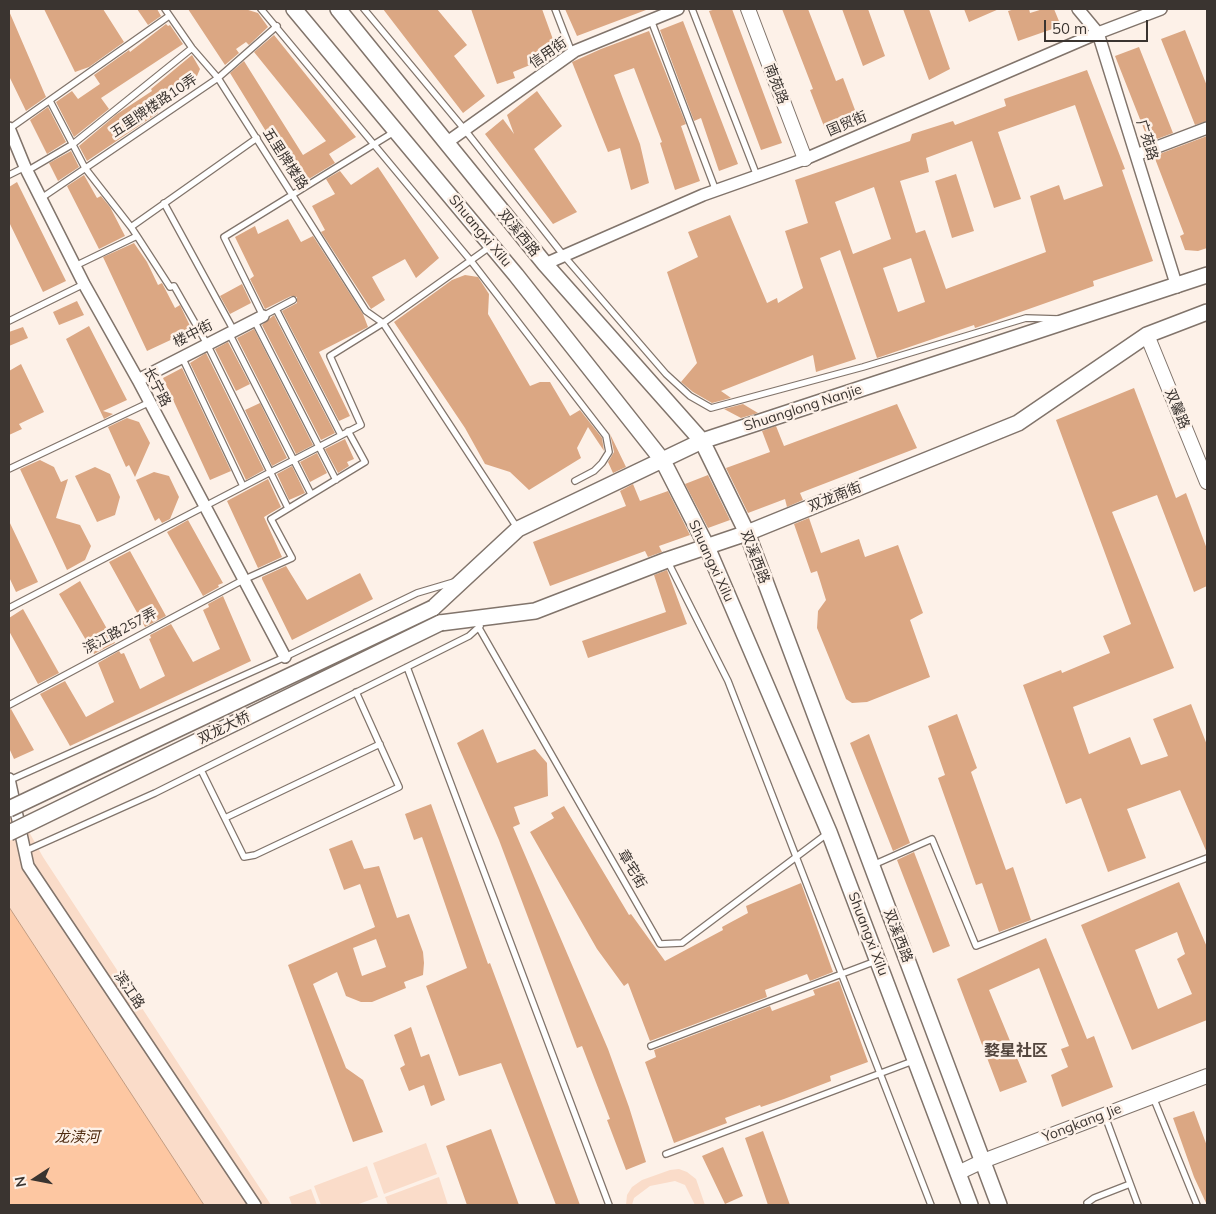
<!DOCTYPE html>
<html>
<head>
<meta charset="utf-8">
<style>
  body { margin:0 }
  #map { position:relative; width:1216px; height:1214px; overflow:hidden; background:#fdf1e8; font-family:Mulish,sans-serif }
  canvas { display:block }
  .frame { position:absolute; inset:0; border:10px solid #3a3430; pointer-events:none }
  .north { position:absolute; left:10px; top:1154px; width:50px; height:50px; -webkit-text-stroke:4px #fdf1e8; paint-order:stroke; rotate:259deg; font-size:14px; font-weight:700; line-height:20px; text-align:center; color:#3a3430 }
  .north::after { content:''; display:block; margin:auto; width:18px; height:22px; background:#3a3430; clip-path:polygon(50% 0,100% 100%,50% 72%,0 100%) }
  .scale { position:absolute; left:1044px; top:20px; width:104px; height:22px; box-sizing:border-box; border:2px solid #3a3430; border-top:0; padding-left:6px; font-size:15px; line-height:18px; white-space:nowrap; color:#3a3430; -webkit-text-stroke:4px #fdf1e8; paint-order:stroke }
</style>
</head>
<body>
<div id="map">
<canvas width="1216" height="1214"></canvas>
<div class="frame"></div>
<div class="north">N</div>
<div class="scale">50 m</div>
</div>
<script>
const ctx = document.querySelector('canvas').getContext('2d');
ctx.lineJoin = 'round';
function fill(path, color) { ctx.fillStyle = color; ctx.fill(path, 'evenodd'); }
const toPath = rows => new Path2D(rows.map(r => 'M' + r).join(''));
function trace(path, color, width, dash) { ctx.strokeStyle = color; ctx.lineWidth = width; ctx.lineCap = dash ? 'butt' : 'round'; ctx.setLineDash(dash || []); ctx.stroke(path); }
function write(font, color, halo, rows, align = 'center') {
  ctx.font = font + ' Mulish,"Noto Sans SC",sans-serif'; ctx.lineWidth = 5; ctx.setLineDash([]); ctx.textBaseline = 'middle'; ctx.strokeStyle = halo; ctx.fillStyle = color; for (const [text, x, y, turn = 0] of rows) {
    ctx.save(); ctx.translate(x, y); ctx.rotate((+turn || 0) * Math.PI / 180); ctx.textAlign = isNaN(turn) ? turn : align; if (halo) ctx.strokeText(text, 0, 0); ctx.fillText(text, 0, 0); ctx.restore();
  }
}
fill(toPath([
  [9,796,43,857,271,1205,204,1205,9,907],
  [426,1143,437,1174,384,1194,373,1163],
  [367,1166,378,1197,356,1205,321,1205,314,1186],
  [679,1169,687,1172,696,1179,705,1205,695,1205,685,1185,675,1181,650,1186,634,1198,632,1205,626,1205,627,1195,632,1187,642,1180,670,1170],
  [439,1177,448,1205,388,1205,385,1197],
  [311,1189,317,1205,292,1205,289,1197]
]), '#fadcc9');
const water = toPath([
  [9,907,204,1205,9,1205,9,907]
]);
fill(water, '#fdc7a2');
trace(water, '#c29b80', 1);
fill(toPath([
  [44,9,103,9,124,42,89,67,75,72],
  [137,9,157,9,161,16,148,25],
  [188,9,245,9,258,13,268,27,249,45,246,42,236,49,239,53,225,65],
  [383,9,437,9,467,45,454,56,485,96,463,113],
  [471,9,542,9,555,45,544,49,547,58,513,72,515,78,497,84],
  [565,9,646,9,646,10,577,36],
  [716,9,732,9,782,143,761,150,709,11],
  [782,9,808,9,836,81,843,78,858,118,825,129,810,90,813,89],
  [842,9,868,9,885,56,863,66],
  [903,9,929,9,950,69,929,80],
  [964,9,999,9,969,22],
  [1015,9,1029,9,1030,13,1043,9,1054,9,1061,26,1018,41,1008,11],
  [9,11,46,97,26,111,9,76],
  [683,21,738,164,719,171,701,118,694,121,660,30],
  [166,24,168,26,170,25,183,44,101,98,109,109,74,137,56,102,72,91,78,99,100,84,94,75,129,50,130,52],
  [1185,30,1207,86,1207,121,1195,125,1161,39],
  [649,31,686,124,681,126,700,181,675,190,660,143,662,142,634,68,614,75,640,144,649,183,631,190,620,148,608,152,572,62,601,49],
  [274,35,356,137,329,154,335,163,299,185,230,73,244,61,303,155,326,141,254,52],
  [1139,47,1173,133,1149,142,1115,56],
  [192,55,200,69,197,76,172,90,177,96,156,111,158,113,87,161,79,146,117,114,152,91,151,89],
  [1087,70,1125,169,1122,170,1153,261,1093,281,1094,286,975,328,974,325,877,358,840,250,820,258,856,359,816,372,813,355,721,391,731,398,712,403,693,392,681,382,697,363,667,272,698,257,688,232,730,215,767,303,777,298,778,303,803,288,785,231,808,223,795,180,910,141,912,134,953,121,955,125,1006,106,1004,99],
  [1075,105,1103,186,1064,200,1059,185,1030,196,1046,252,946,289,925,230,916,233,900,181,929,172,926,158,972,141,994,208,1021,199,998,132],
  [874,187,891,239,853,254,835,202],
  [911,258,925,302,898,312,883,268],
  [537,91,562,126,534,149,577,212,553,224,485,134,503,119,514,134,507,115],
  [48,107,66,142,47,154,30,120],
  [1207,136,1207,248,1198,251,1185,250,1180,236,1184,234,1154,156],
  [71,151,79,167,58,181,49,163],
  [378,167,439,258,416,278,405,259,372,277,385,300,371,309,321,232,325,230,312,206,335,194,326,179,340,171,351,185],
  [956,174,974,231,952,238,935,181],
  [84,175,97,198,101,196,110,207,125,236,99,249,67,186],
  [17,182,66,281,43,292,9,222,9,187],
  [288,219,301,242,313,236,363,314,368,327,319,352,350,416,339,421,282,311,297,303,297,297,291,296,265,309,250,279,254,276,235,237,255,226,258,234],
  [134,243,147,262,158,285,162,283,175,308,180,305,192,330,147,351,103,257],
  [465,275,478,277,489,294,488,314,530,386,540,382,550,382,570,416,580,410,602,438,604,451,588,427,577,448,581,458,529,490,510,472,485,464,465,428,394,322,452,280],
  [242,284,251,303,230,314,220,296],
  [77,301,84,315,59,325,53,312],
  [274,315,335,433,321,440,262,325],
  [89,326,127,400,103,411,113,414,104,419,66,339],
  [23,327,28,338,9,346,9,332],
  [254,329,313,445,296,454,237,338],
  [228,342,250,384,236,391,215,349],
  [206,353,264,470,246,480,190,363],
  [21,364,44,412,19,424,22,429,9,435,9,371],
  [182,368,231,471,210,480,163,378],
  [1134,388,1176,498,1186,493,1207,549,1207,586,1194,592,1157,495,1112,512,1174,668,1073,707,1089,754,1130,737,1141,765,1168,756,1153,719,1191,704,1207,745,1207,853,1180,790,1127,809,1146,858,1108,872,1081,798,1066,804,1023,685,1061,670,1062,673,1110,653,1103,636,1131,624,1056,420],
  [260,403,287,458,272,466,245,410],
  [743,404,758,413,741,418,724,409],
  [897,404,917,448,800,493,803,500,787,507,785,499,748,513,726,468,770,452,762,431,776,426,784,446],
  [127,418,139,422,150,443,135,477,129,465,126,467,108,427],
  [610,434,626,467,613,473,608,462,614,452],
  [345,439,354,459,347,462,349,466,338,473,325,449],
  [317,453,327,473,310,482,300,462],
  [40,460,54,467,61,482,68,479,56,518,80,525,91,546,85,560,67,570,20,469],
  [292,466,305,493,289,500,277,474],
  [95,467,110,474,120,497,115,515,97,522,75,476],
  [154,472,169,476,179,497,170,519,162,523,159,518,155,521,136,480],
  [708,475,730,520,708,528,685,484],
  [268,479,281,507,264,517,282,557,258,568,227,501],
  [633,484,640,501,668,491,690,535,659,546,662,552,648,557,645,551,550,586,533,542,626,506,620,491],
  [809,518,821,553,859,539,865,557,898,545,923,613,910,620,930,677,867,702,852,703,846,699,817,628,818,611,826,600,817,571,811,573,794,524],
  [188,520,223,583,218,585,219,587,203,596,167,532],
  [9,521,38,582,16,592,9,577],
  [130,551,166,616,145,627,109,562],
  [286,566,307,600,360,573,373,599,292,640,262,579,262,577],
  [667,570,687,624,588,658,582,641,666,612,654,575],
  [80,581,115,643,94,654,59,594],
  [223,596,251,661,70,746,40,694,65,681,86,717,114,702,98,663,119,651,121,654,124,653,140,689,165,676,149,639,151,638,150,635,171,624,193,662,220,649,203,610,209,607,208,604],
  [23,609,59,673,38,684,9,631,9,618],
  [11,709,34,750,14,759,9,748,9,710],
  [957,714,977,768,971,772,1006,870,1013,867,1031,920,999,932,982,883,976,885,938,778,945,775,928,726],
  [483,729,497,763,535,749,547,763,548,796,514,807,520,824,513,827,608,1049,629,1107,646,1162,626,1170,607,1120,610,1119,582,1046,577,1048,499,840,457,743],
  [869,734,910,843,893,851,850,743],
  [431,804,488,964,490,963,580,1205,556,1205,501,1063,459,1076,426,986,467,968,422,837,414,840,405,814],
  [564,806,629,915,631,914,665,961,723,930,722,927,748,913,746,906,801,883,833,972,810,981,807,974,765,990,767,997,650,1041,628,983,624,986,597,949,530,832,554,818,551,813],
  [352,840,364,869,379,866,397,918,409,914,423,952,424,963,423,975,404,982,406,988,372,1002,361,1002,346,996,337,972,313,984,346,1068,363,1080,383,1132,353,1142,288,965,375,927,360,884,344,890,329,849],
  [376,939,386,967,362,976,353,948],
  [914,852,950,946,933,953,897,860],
  [1179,882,1207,947,1207,1020,1132,1050,1081,925],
  [1177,932,1185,954,1177,959,1192,994,1158,1009,1135,950],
  [1046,938,1087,1039,1094,1036,1113,1087,1062,1107,1051,1075,1068,1067,1061,1049,1069,1046,1039,968,989,990,1027,1082,1000,1092,957,979],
  [839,981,868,1062,830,1076,831,1081,784,1099,761,1107,760,1105,725,1118,727,1123,674,1143,645,1062,656,1057,654,1050,770,1006,772,1011,815,995,813,990],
  [411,1027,421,1057,429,1054,445,1100,431,1106,424,1085,409,1091,400,1068,405,1065,394,1035],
  [1194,1111,1207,1146,1207,1205,1194,1177,1173,1118],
  [491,1129,519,1205,467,1205,446,1146],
  [763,1131,790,1205,768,1205,745,1138],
  [723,1147,743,1196,725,1204,702,1156]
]), '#dba783');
const service = toPath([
  [165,9,192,48,218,78,366,311,383,323,518,529],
  [261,9,471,261,606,436,609,452,602,463,594,471,575,481],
  [364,9,465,130,564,256,666,374,690,396,711,408,863,367,1026,318,1058,319],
  [555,9,572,53],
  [692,9,757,176],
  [651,20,716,191],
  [50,101,85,168,131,227],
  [9,129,169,16],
  [27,171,73,144,192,48],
  [9,175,25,167],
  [40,199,218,78,277,26],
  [164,203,234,331],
  [137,236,170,287,174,286,207,344,288,508],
  [75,266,137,236,131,227,257,138],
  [293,300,263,316,224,237,394,132],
  [276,309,341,435],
  [254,320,336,480],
  [9,321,84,284],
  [229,333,311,494],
  [182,357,243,486],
  [9,469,148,403],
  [668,562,728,681,931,1205],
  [9,608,361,425,330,356,383,323,491,246],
  [479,628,660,944,682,943,828,833],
  [407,667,609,1205],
  [9,705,243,580,292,558,271,519,365,462,348,431],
  [201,770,244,857,255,855,399,787,356,692],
  [10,780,285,657,417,593,454,582],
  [225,818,380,744],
  [23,852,155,793,469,636,480,626],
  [873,865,932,839,976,946,1207,858],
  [651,1046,876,961],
  [1153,1097,1197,1205],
  [1105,1116,1138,1205],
  [666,1154,913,1061],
  [1088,1205,1087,1203,1094,1198,1130,1184]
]);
const minor = toPath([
  [1078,9,1098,33,1177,287],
  [9,128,25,167,84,284,138,380,285,657],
  [446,143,575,51,678,9],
  [1136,155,1207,128],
  [545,264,703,195,805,159,1098,33,1161,9],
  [138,380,263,316],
  [9,779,28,866,255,1205]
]);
const tertiary = toPath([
  [748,9,805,159],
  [1147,335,1207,482],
  [958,1173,983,1161,1207,1076]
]);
const secondary = toPath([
  [294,9,516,275,663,461,707,547,829,832,970,1205],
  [338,9,545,264,702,441,747,533,999,1205],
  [433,608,518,529,702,441,1207,275],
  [440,623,535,611,667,560,747,533,1018,423,1147,335,1207,312]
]);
trace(service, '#81746b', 8);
trace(minor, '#81746b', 14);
trace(tertiary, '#81746b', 16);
trace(secondary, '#81746b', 18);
trace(service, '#fff', 5.5);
trace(minor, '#fff', 11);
trace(tertiary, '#fff', 14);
trace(secondary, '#fff', 15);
const secondaryBridge = toPath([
  [9,809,433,608],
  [9,833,440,623]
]);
trace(secondaryBridge, '#81746b', 18, []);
trace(secondaryBridge, '#fff', 15);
write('14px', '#3a3430', '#fdf1e8', [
  ["信用街",548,53,-35],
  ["南苑路",776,84,69],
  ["五里牌楼路10弄",154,106,-34],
  ["国贸街",847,124,-23],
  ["广苑路",1147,140,73],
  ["五里牌楼路",285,159,57],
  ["Shuangxi Xilu",480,231,50],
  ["双溪西路",519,233,51],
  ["楼中街",193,334,-27],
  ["长宁路",157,387,63],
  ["Shuanglong Nanjie",803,408,-18],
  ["双馨路",1177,409,67],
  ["双龙南街",835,497,-22],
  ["双溪西路",755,557,69],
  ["Shuangxi Xilu",711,561,65],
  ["滨江路257弄",120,631,-28],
  ["双龙大桥",224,728,-26],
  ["章宅街",632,869,60],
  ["Shuangxi Xilu",868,934,69],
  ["双溪西路",898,936,69],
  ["滨江路",129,990,56],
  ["Yongkang Jie",1082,1123,-21]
]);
write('italic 15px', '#4e2a0f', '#fdf1e8', [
  ["龙渎河",77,1137]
]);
write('bold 16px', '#53463e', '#fdf1e8', [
  ["婺星社区",1016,1051]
]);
</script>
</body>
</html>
